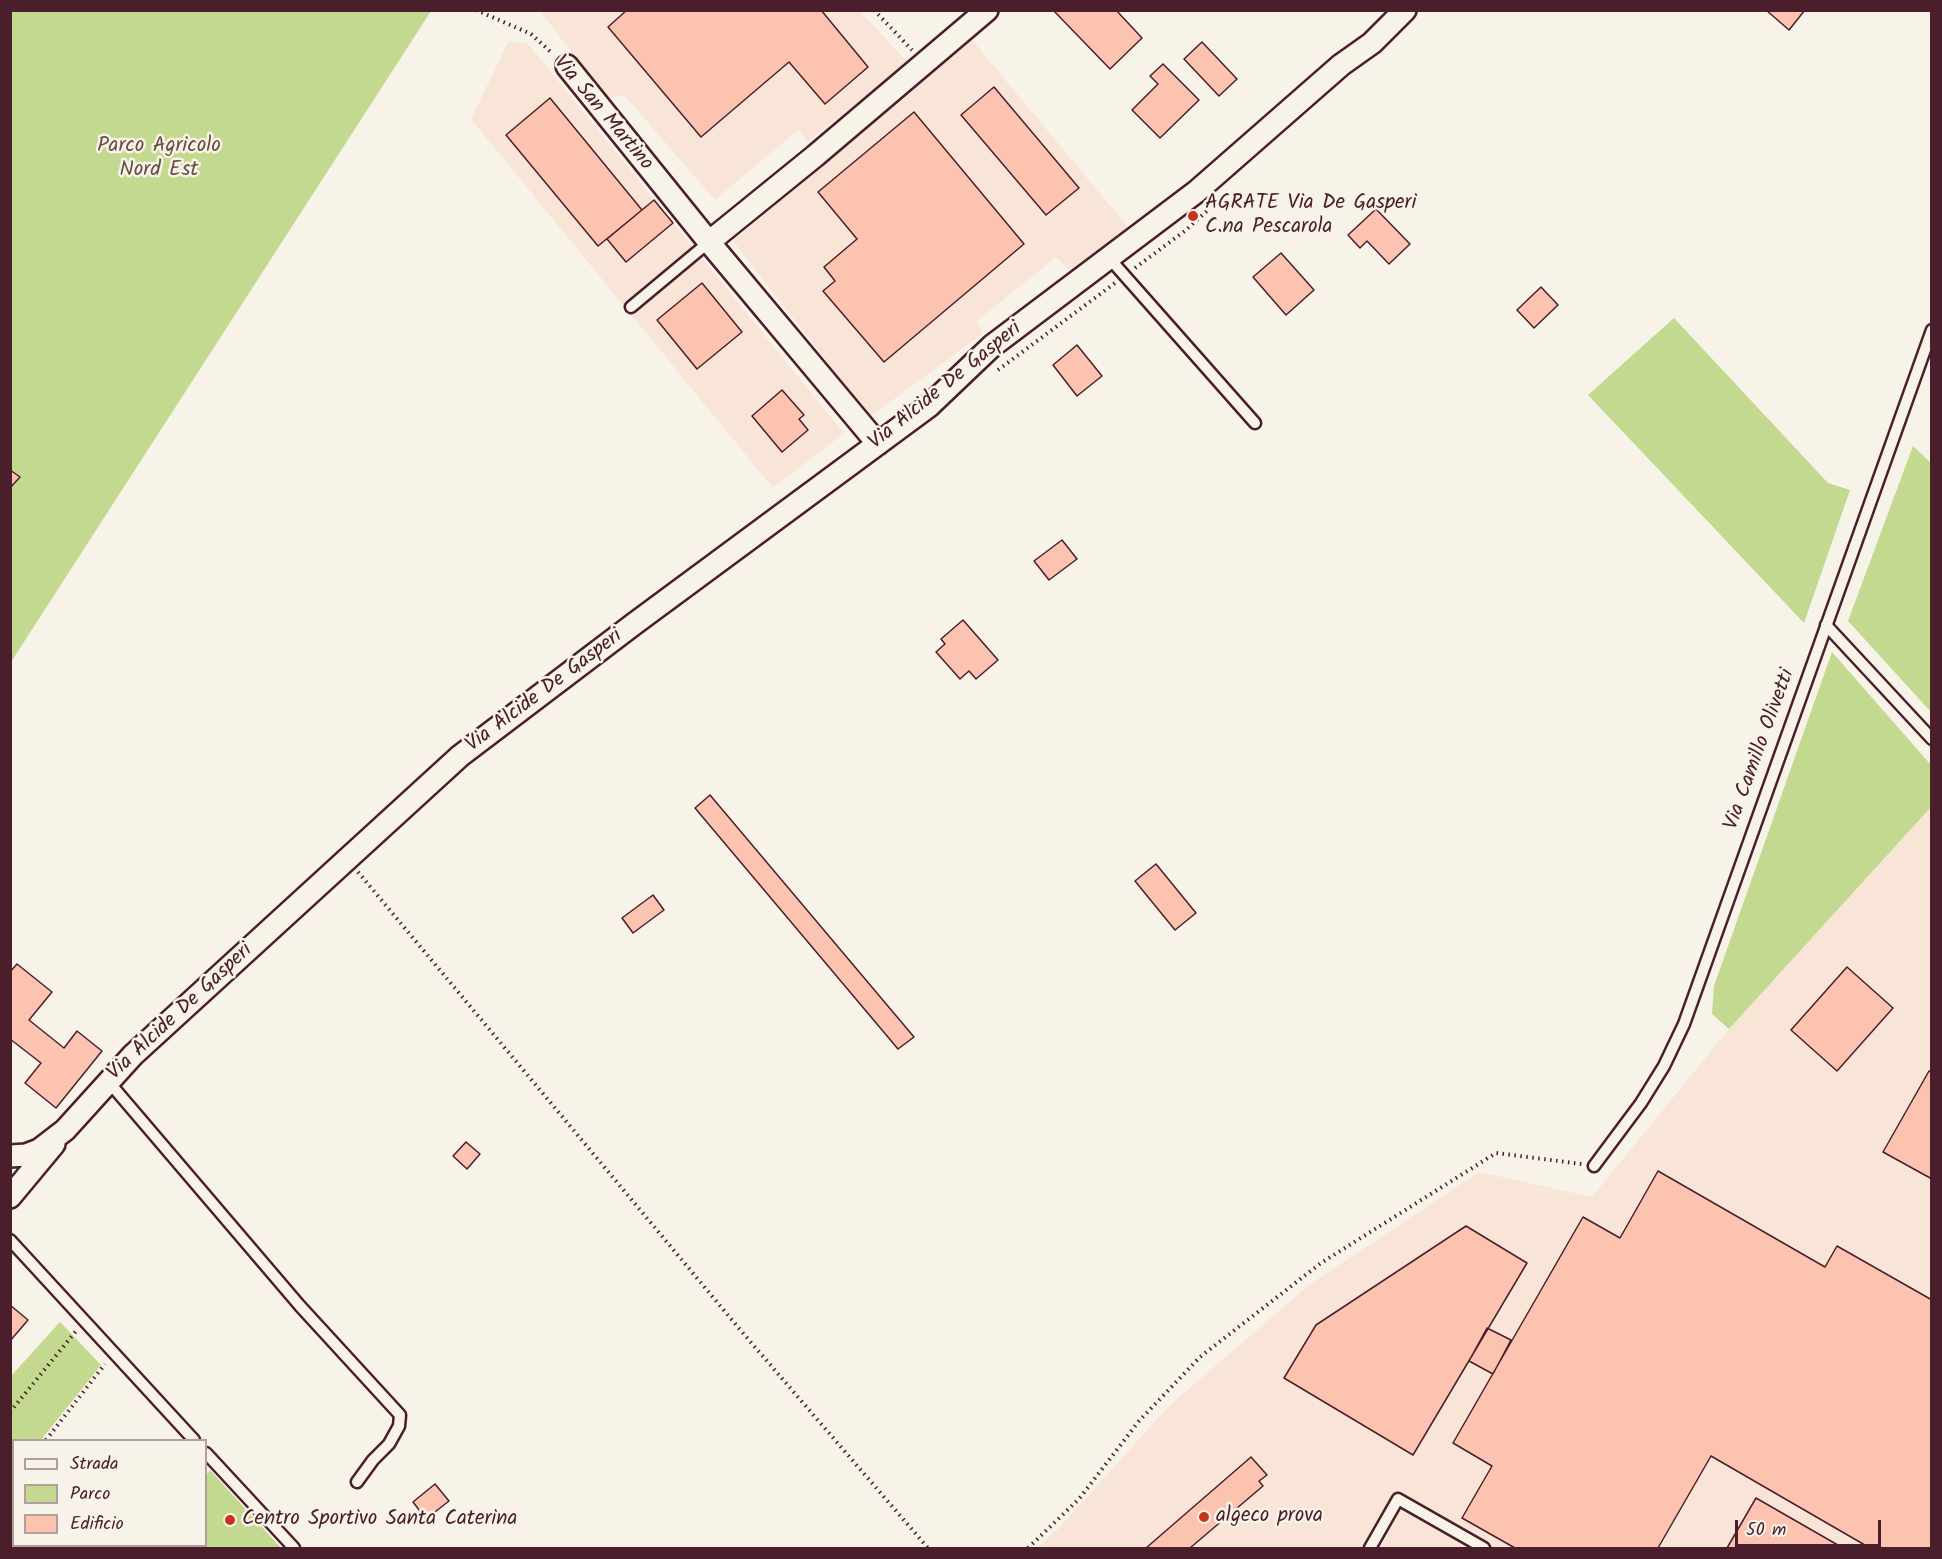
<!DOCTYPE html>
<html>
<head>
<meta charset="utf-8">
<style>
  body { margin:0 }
  #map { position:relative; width:1942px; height:1559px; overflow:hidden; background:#f7f3e8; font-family:Kalam,sans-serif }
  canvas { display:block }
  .frame { position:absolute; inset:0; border:12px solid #4a1f2b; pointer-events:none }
  .legend { position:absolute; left:12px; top:1439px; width:195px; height:108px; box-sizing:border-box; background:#f7f3e8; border:2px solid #b29e9c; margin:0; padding:8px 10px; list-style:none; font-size:18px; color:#4a1f2b }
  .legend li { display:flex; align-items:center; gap:12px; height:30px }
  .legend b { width:30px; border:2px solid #b29e9c }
  .scale { position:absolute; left:1735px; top:1520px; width:146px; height:27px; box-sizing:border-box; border:3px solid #4a1f2b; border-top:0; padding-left:8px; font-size:18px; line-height:21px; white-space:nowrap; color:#4a1f2b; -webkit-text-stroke:4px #f7f3e8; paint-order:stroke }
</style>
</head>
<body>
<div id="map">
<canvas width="1942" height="1559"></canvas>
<div class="frame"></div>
<ul class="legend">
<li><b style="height:8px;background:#f7f3e8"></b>Strada</li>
<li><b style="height:16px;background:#c3d98f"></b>Parco</li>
<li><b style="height:16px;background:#fbc3b0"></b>Edificio</li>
</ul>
<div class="scale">50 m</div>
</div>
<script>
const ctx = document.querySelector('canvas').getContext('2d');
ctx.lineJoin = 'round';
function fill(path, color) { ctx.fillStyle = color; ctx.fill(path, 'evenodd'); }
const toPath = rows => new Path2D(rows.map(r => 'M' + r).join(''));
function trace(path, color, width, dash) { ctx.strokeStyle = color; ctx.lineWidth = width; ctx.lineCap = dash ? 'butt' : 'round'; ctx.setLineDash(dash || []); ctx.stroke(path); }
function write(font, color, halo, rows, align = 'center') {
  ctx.font = font + ' Kalam,sans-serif'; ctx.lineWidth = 5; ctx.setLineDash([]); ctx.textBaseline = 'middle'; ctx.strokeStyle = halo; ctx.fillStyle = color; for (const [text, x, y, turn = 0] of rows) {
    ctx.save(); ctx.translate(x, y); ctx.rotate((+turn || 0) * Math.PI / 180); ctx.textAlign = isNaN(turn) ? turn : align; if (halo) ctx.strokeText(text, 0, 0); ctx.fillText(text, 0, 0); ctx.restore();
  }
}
fill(toPath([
  [540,11,859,11,908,62,807,142,799,129,715,200,625,96,606,97],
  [972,40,1128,227,1070,271,1056,257,977,321,982,334,870,417,733,241],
  [509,41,528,44,844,433,773,488,471,119],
  [1931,807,1931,1548,1037,1548,1058,1529,1169,1406,1309,1285,1479,1172,1592,1197,1729,1029]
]), '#f8e5d7');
fill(toPath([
  [11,11,431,11,11,662],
  [1674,318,1828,483,1850,490,1804,623,1588,395],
  [1913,446,1931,463,1931,712,1848,621],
  [1832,652,1931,765,1931,807,1729,1029,1712,1014,1714,986],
  [60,1322,101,1365,41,1440,14,1440,13,1475,11,1479,11,1376],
  [210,1470,281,1548,11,1548,10,1495,13,1495,14,1546,206,1546,206,1475]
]), '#c3d98f');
const building = toPath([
  [627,10,821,10,868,67,825,104,789,62,701,137,608,27,627,10],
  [1053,10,1116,10,1142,38,1110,69,1053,10],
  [1766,10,1805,10,1789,30,1766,10],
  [1202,42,1237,79,1219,96,1184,59,1202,42],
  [1163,64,1199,100,1160,138,1132,110,1158,84,1150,76,1163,64],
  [994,87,1079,188,1046,215,961,115,994,87],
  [550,98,642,210,598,246,506,135,550,98],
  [914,112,1024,244,884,362,823,291,835,281,824,267,857,239,818,192,914,112],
  [654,200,673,223,626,262,607,239,654,200],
  [1376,209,1410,244,1389,264,1367,241,1360,248,1348,235,1376,209],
  [1281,253,1314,290,1286,315,1253,277,1281,253],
  [702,283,742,332,697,369,657,320,702,283],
  [1541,287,1558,305,1534,328,1517,310,1541,287],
  [1077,345,1102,376,1077,396,1053,365,1077,345],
  [782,390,804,415,799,419,808,430,782,452,752,416,782,390],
  [10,470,20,477,10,488,10,470],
  [1062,540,1077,559,1049,580,1034,561,1062,540],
  [963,620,998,660,976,679,969,671,960,679,936,652,945,644,941,639,963,620],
  [710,795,914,1037,898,1049,695,808,710,795],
  [1156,864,1196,913,1175,930,1135,881,1156,864],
  [653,895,664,910,633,933,622,918,653,895],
  [17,964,52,992,29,1020,64,1048,77,1031,102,1051,56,1108,25,1083,41,1063,10,1039,10,972,17,964],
  [1847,967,1893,1008,1837,1071,1791,1030,1847,967],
  [1929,1071,1932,1072,1932,1179,1883,1152,1929,1071],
  [466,1142,480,1154,467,1169,453,1156,466,1142],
  [1658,1171,1825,1267,1837,1246,1932,1300,1932,1548,1870,1548,1711,1456,1658,1548,1515,1548,1462,1518,1492,1466,1453,1443,1583,1217,1620,1238,1658,1171],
  [1466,1226,1527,1263,1413,1455,1284,1378,1316,1325,1466,1226],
  [10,1305,28,1320,10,1341,10,1305],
  [1487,1328,1511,1340,1493,1374,1469,1361,1487,1328],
  [1251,1457,1267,1475,1259,1481,1263,1486,1190,1548,1146,1548,1251,1457],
  [435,1484,449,1501,426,1519,413,1502,435,1484],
  [1756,1498,1843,1548,1727,1548,1756,1498],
  [14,1541,14,1546,74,1546,78,1548,10,1548,14,1541]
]);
fill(building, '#fbc3b0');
trace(building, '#4a1f2b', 1.5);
const service = toPath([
  [1110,259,1255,423],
  [631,307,709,242],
  [1826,625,1932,739],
  [108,1081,300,1306,400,1415,399,1426,389,1444,373,1460,357,1482],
  [1594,1166,1641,1103,1664,1066,1684,1024,1932,330],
  [10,1240,194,1440],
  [206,1453,294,1548],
  [1370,1548,1398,1499,1484,1548]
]);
const minor = toPath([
  [567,66,709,242,878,444],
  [709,242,815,156,987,10],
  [10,1156,26,1155,39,1150,65,1130,133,1055,460,756,634,624,929,406,992,346,1196,192,1341,65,1372,43,1405,10],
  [10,1197,54,1144]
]);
trace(service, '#4a1f2b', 15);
trace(minor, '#4a1f2b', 26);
trace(toPath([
  [476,10,531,34,553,54],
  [874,10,912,50],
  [1135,268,1186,230,1207,211],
  [998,370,1115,283],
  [358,872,742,1332,928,1548],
  [10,1412,76,1331],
  [46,1440,105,1364],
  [10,1485,14,1481],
  [1028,1548,1079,1499,1139,1421,1200,1357,1321,1263,1496,1153,1582,1164]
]), '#4a1f2b', 4, [1.5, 4.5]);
trace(service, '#f7f3e8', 10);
trace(minor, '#f7f3e8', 21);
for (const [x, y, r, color] of [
  [1193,216,6,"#c8321e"],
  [1204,1517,6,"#c8321e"],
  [230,1520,6,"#c8321e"]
]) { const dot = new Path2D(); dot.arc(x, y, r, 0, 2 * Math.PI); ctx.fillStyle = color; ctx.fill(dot); trace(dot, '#f7f3e8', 2); }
write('21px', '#4a1f2b', '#f7f3e8', [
  ["Via San Martino",602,114,50],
  ["Via Alcide De Gasperi",946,387,-39],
  ["Via Alcide De Gasperi",545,692,-37],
  ["Via Camillo Olivetti",1761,750,-70],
  ["Via Alcide De Gasperi",181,1013,-43]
]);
write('21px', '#684e44', '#f7f3e8', [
  ["Parco Agricolo",159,147],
  ["Nord Est",159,171]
]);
write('21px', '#4a1f2b', '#f7f3e8', [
  ["AGRATE Via De Gasperi",1205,204],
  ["C.na Pescarola",1205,228],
  ["algeco prova",1216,1517],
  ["Centro Sportivo Santa Caterina",242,1520]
], 'left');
</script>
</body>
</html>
